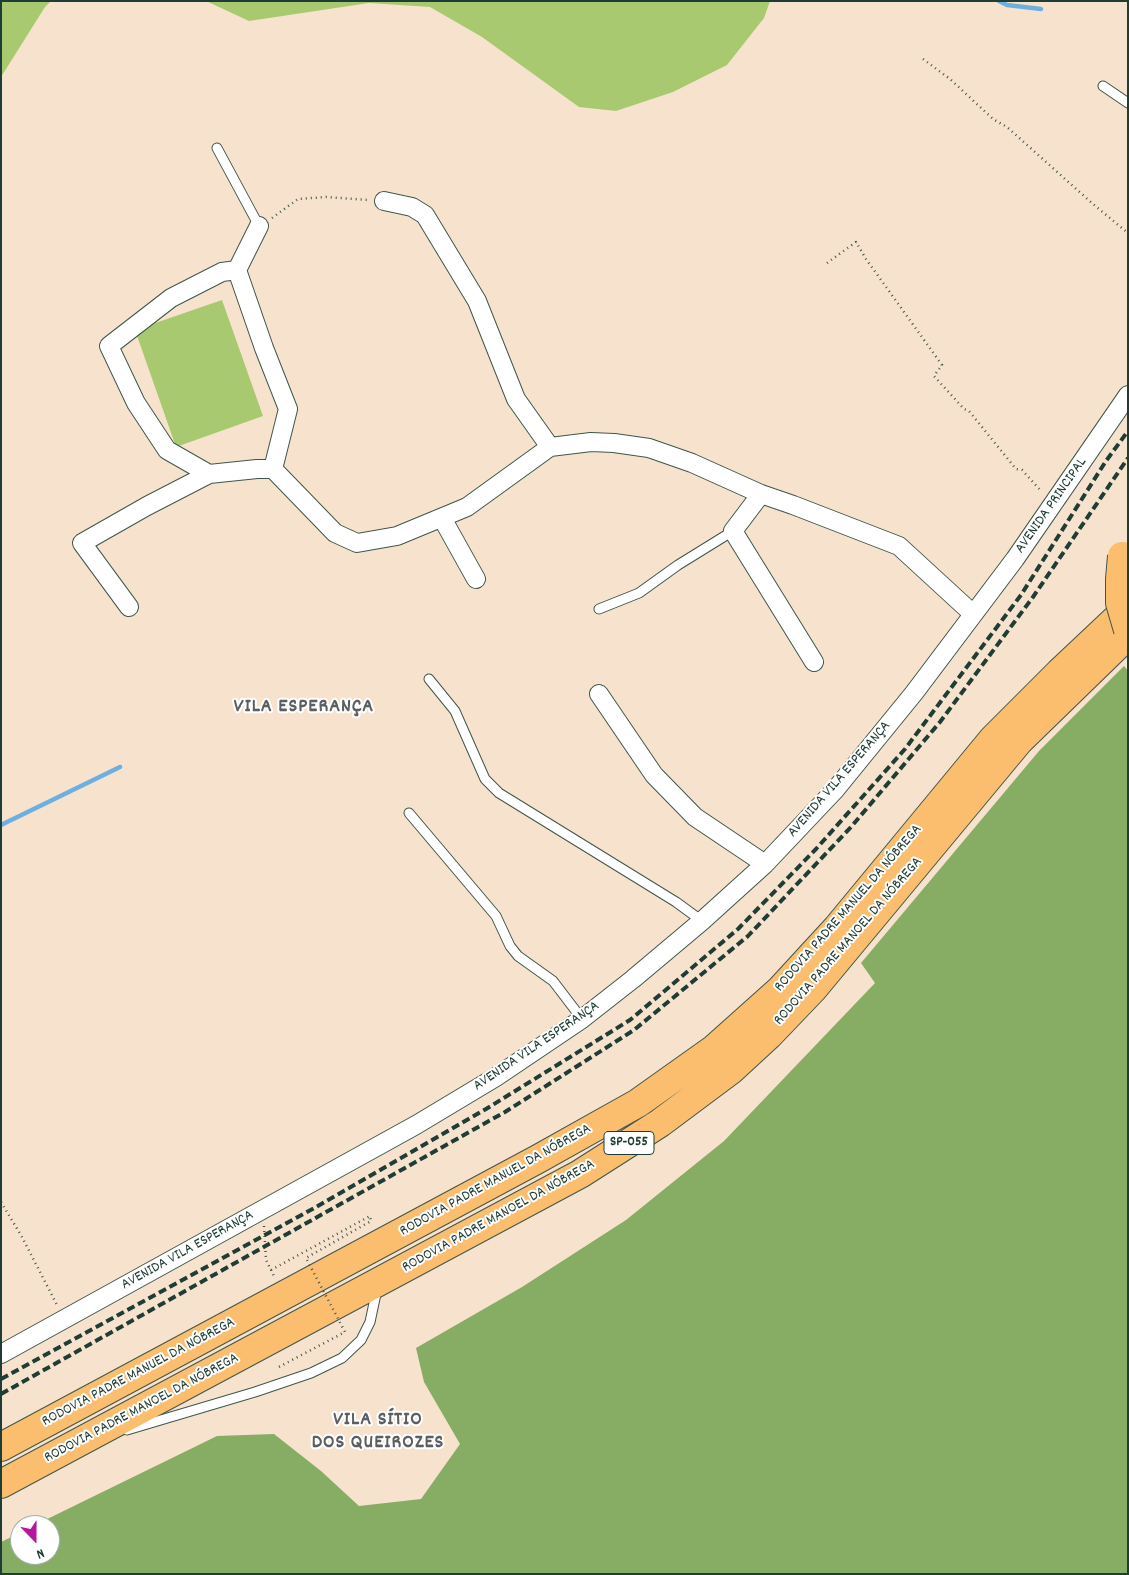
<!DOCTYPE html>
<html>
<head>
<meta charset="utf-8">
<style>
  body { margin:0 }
  #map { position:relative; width:1129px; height:1575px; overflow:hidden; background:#f7e3cd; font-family:Dekko,sans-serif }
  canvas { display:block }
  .frame { position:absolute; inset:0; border:2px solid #1f3d34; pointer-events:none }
  .north { position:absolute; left:10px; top:1515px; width:50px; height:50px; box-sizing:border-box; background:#fff; border:1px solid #a5b1ae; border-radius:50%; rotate:158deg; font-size:14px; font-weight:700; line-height:20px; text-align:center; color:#1f3d34 }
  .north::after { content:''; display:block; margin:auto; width:18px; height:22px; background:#b5179e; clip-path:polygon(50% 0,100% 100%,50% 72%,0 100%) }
</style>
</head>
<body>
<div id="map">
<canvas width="1129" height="1575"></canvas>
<div class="frame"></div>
<div class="north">N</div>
</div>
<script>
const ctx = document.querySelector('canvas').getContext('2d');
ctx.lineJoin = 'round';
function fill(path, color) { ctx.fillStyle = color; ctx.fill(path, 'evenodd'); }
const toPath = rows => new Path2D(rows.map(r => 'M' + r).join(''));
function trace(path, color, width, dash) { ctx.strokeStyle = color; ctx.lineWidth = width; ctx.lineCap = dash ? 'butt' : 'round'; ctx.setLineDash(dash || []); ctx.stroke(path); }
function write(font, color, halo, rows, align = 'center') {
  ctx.font = font + ' Dekko,sans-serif'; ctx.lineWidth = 4; ctx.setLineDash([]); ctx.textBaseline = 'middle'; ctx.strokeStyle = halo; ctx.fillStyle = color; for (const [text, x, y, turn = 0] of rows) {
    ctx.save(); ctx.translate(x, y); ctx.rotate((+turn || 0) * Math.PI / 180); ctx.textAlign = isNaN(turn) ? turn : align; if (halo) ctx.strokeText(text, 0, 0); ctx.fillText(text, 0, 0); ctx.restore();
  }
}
fill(toPath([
  [1,1,51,1,45,7,1,77],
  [206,1,770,1,764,18,727,65,673,92,616,111,579,107,482,37,430,7,369,3,249,21],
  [222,300,263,416,176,447,135,330]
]), '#a9c971');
fill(toPath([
  [1124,666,1128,671,1128,1574,1,1574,1,1542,20,1533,20,1555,50,1555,50,1525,35,1525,217,1436,274,1434,321,1471,359,1506,421,1499,460,1444,424,1382,416,1348,522,1287,626,1220,724,1141,875,983,861,963,1039,751]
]), '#86ad63');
trace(toPath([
  [999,1,1007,5,1041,9],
  [1,825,120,767]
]), '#6eafe2', 4.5);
const lane = toPath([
  [1103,86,1128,103],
  [217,148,259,226],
  [599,609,639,593,678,565,733,531],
  [429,679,455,711,485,779,499,793,676,902,702,921],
  [409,813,496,916,510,946,518,956,553,981,582,1019],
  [127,1430,255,1392,311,1373,342,1358,361,1340,370,1322,377,1289]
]);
const street = toPath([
  [384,201,412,207,425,215,477,301,516,399,550,447],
  [273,469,335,533,357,543,397,536,467,507,550,447,591,442,614,443,649,448,692,463,761,494,793,505,899,546,973,614],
  [209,474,167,450,136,403,109,346,171,298,222,272,237,270],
  [761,494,733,531,814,662],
  [442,518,476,579],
  [129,607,82,543,147,506,209,474,257,469,273,469,288,409,264,348,237,270,259,226],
  [599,694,654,775,695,817,765,864],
  [1,1354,416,1125,496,1077,582,1019,633,979,702,921,765,864,835,790,914,693,1015,559,1128,395]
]);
const highway = toPath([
  [1,1447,538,1159,638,1103,714,1049,780,990,837,928,993,739,1059,673,1128,608],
  [1,1484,580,1174,660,1123,731,1070,769,1035,813,989,1019,741,1128,635]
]);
trace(lane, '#3f564b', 11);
trace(street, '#3f564b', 20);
trace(highway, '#3f564b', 30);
trace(toPath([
  [923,59,950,79,993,119,1007,127,1093,204,1128,233],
  [272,218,298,199,326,197,368,200],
  [827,263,856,242,866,259,942,365,934,376,964,409,969,411,1016,469,1022,470,1042,492],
  [1,1202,22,1237,57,1305],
  [264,1226,266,1260,274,1276]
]), '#3f564b', 2.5, [1, 4]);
trace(lane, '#fff', 9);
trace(street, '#fff', 18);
trace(highway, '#fbbd6e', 28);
trace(toPath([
  [1,1379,316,1207,486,1109,630,1020,738,929,816,849,905,749,1021,595,1106,461,1128,431],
  [1,1394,505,1112,634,1030,748,936,851,827,940,722,1033,597,1128,458]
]), '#1f3d34', 4, [8, 4]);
const highwayBridge = toPath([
  [1122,556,1120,579,1120,603,1128,630]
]);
trace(highwayBridge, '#3f564b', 30, []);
trace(toPath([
  [271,1270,370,1216,371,1221,306,1258,345,1332,277,1368]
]), '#3f564b', 2.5, [1, 4]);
trace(highwayBridge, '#fbbd6e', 28);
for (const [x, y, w] of [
  [629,1143,50]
]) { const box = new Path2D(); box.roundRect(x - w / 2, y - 11.5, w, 23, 4); ctx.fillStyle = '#fff'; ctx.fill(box); trace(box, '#1f3d34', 1); }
write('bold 14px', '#1f3d34', null, [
  ["SP-055",629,1143]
]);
write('15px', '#1f3d34', '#fff', [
  ["AVENIDA PRINCIPAL",1052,506,-55],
  ["AVENIDA VILA ESPERANÇA",840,780,-49],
  ["RODOVIA PADRE MANUEL DA NÓBREGA",849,909,-49],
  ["RODOVIA PADRE MANOEL DA NÓBREGA",849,942,-49],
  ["AVENIDA VILA ESPERANÇA",537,1047,-34],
  ["RODOVIA PADRE MANUEL DA NÓBREGA",496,1181,-29],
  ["RODOVIA PADRE MANOEL DA NÓBREGA",499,1217,-29],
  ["AVENIDA VILA ESPERANÇA",188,1251,-29],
  ["RODOVIA PADRE MANUEL DA NÓBREGA",139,1373,-28],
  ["RODOVIA PADRE MANOEL DA NÓBREGA",142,1409,-28]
]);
ctx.letterSpacing = '1px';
write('bold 20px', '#5c5f62', '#fff', [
  ["VILA ESPERANÇA",304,708],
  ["VILA SÍTIO",378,1421],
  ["DOS QUEIROZES",378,1444]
]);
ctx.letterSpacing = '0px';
</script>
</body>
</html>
